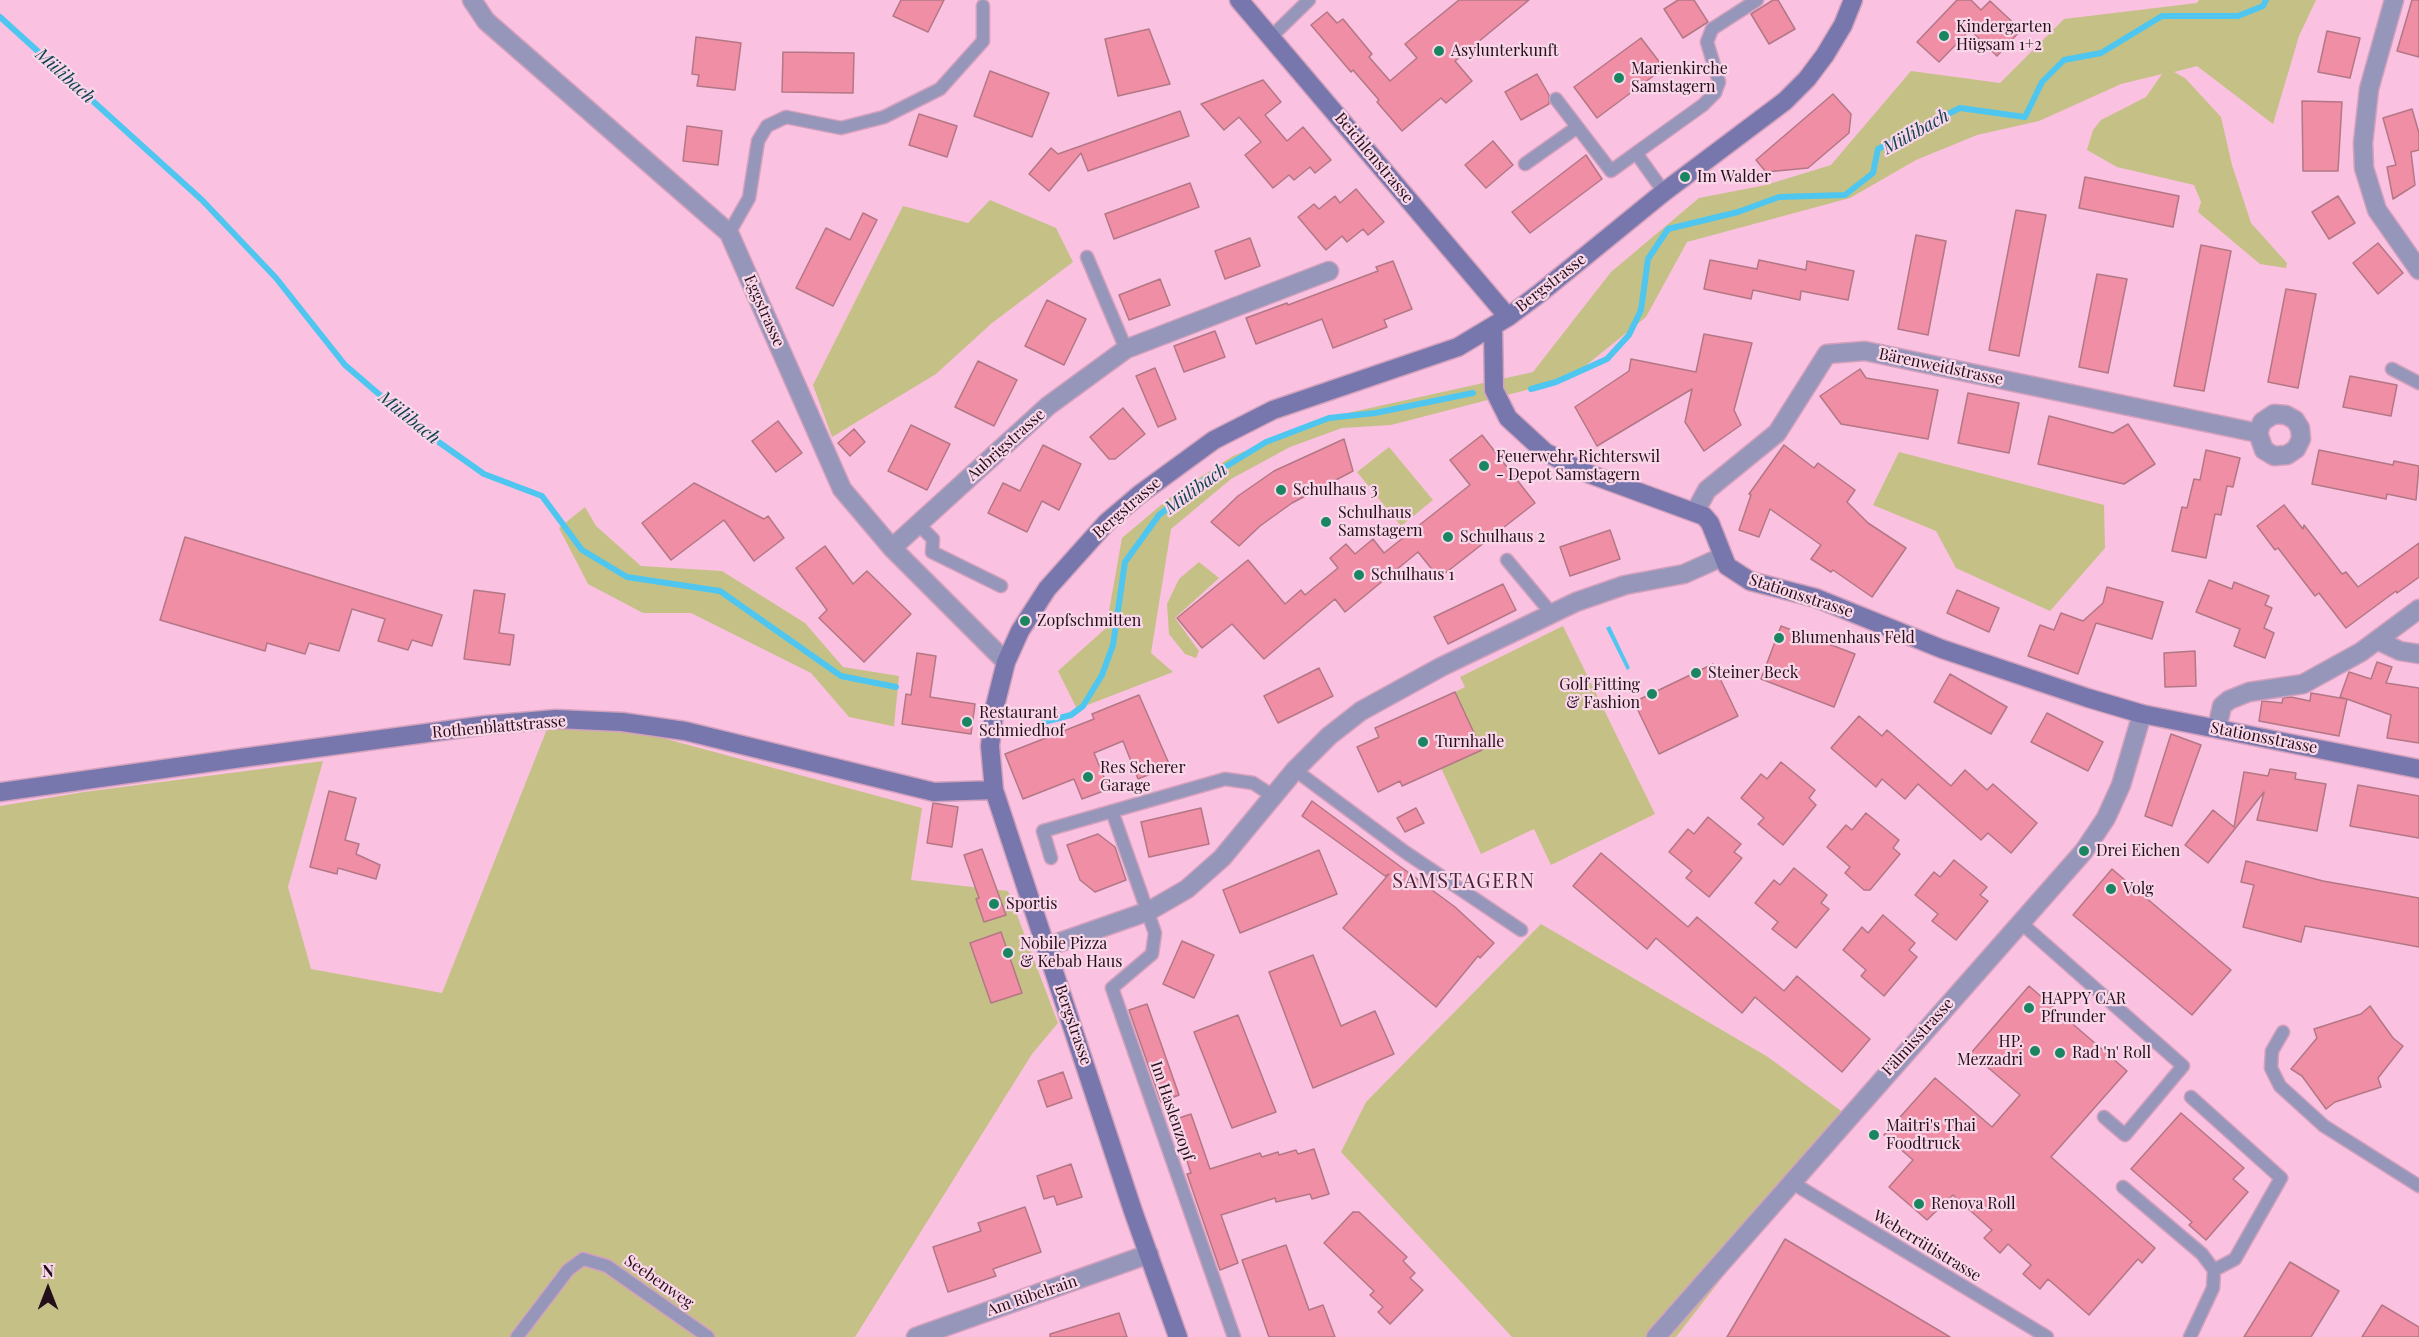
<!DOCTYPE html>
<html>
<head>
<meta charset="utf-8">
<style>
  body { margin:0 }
  #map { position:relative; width:2419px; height:1337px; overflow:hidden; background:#fac1e0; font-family:"Playfair Display",serif }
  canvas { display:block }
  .north { position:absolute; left:18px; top:1259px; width:60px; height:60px; -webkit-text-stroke:4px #f9d6e8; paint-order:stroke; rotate:0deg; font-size:16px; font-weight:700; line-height:24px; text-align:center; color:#230f1b }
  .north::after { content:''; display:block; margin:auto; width:21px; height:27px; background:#230f1b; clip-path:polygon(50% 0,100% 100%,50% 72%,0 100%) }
</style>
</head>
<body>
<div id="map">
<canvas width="2419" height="1337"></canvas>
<div class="north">N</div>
</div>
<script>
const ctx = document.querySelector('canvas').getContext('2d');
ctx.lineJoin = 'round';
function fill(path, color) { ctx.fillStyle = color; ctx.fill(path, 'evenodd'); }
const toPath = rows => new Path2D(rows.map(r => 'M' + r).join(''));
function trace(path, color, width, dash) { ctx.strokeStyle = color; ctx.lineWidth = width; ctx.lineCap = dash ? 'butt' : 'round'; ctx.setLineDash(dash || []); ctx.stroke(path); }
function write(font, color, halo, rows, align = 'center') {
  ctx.font = font + ' "Playfair Display",serif'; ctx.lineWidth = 4.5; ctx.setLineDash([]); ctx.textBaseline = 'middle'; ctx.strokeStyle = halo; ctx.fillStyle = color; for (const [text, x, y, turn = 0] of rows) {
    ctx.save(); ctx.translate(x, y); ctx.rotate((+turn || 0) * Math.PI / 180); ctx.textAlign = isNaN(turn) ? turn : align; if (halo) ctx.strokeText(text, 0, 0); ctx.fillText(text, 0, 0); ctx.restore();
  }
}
fill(toPath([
  [2199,0,2316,0,2299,36,2273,124,2197,66,2174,72,2185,78,2221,117,2232,165,2251,223,2287,263,2286,268,2260,264,2198,212,2201,202,2194,185,2117,167,2087,150,2093,130,2101,120,2146,97,2162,74,2121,84,2039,121,1977,135,1916,160,1850,198,1687,242,1646,317,1569,379,1391,425,1342,428,1290,447,1231,479,1171,529,1151,653,1173,672,1077,709,1058,671,1106,628,1122,538,1173,495,1233,456,1325,418,1533,372,1611,272,1699,198,1766,185,1831,165,1911,71,2000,83,2064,19,2197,3],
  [990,200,1056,228,1073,262,992,323,936,374,832,437,813,385,903,206,968,223],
  [1389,447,1433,500,1401,526,1357,472],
  [1899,452,2104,505,2105,548,2050,611,1956,568,1936,531,1873,505],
  [585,507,596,526,641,566,722,571,805,623,843,667,899,676,894,726,897,727,849,717,811,673,691,613,643,613,588,584,559,528],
  [1199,562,1219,578,1175,618,1199,651,1196,658,1185,654,1169,634,1167,604,1179,579],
  [1563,626,1655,814,1551,865,1534,829,1481,854,1441,768,1481,749,1455,692,1465,687,1460,677],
  [555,709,922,808,911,880,1008,891,1058,1023,1032,1054,855,1337,0,1337,0,806,84,792,323,761,288,887,311,969,442,993],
  [1541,924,1768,1057,1848,1116,1676,1337,1512,1337,1341,1152,1366,1102]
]), '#c5c186');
fill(toPath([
  [1610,626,1630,668,1627,670,1606,628]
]), '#4fc6ef');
trace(toPath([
  [0,17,202,200,276,278,345,365,416,426,484,474,542,496,582,550,627,577,720,591,841,676,896,687],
  [1531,389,1556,382,1607,359,1629,335,1641,310,1648,259,1668,229,1738,212,1779,197,1845,195,1873,173,1878,149,1960,108,2025,117,2042,82,2064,60,2101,53,2162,16,2238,16,2263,6,2266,0],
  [1044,722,1071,715,1083,706,1102,675,1113,645,1125,562,1159,515,1207,478,1266,442,1329,418,1375,413,1473,393]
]), '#4fc6ef', 6);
const building = toPath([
  [901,0,944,0,928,32,893,16,901,0],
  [1459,0,1529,0,1455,61,1472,81,1446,103,1441,98,1402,131,1377,102,1379,100,1353,70,1351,72,1311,25,1327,12,1337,23,1343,19,1372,54,1369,57,1390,81,1417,58,1405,44,1459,0],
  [1678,0,1694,0,1708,22,1683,38,1664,9,1678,0],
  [1773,0,1778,0,1795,29,1769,44,1751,14,1773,0],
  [1957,0,1971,0,1981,10,1990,1,2021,30,1997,56,1970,30,1939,62,1917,42,1957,0],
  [2412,0,2419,0,2419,57,2397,51,2412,0],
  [1149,29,1170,84,1118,96,1105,39,1149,29],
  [2327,31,2360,38,2350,78,2318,72,2327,31],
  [696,37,741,43,735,90,697,86,699,75,692,74,696,37],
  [1641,38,1664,68,1597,118,1574,87,1641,38],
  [783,52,854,53,853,93,782,92,783,52],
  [990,71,1049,93,1032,137,974,116,990,71],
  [1537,74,1549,95,1549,104,1521,120,1505,92,1537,74],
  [1263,80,1281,102,1265,115,1287,141,1303,127,1331,160,1315,173,1310,167,1294,180,1289,175,1273,188,1245,155,1261,142,1239,117,1224,130,1201,104,1263,80],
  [1833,94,1851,114,1849,133,1808,168,1766,172,1756,160,1833,94],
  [2302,101,2342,102,2338,171,2303,171,2302,101],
  [2412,109,2419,133,2419,150,2411,152,2415,185,2393,199,2387,167,2396,165,2383,118,2412,109],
  [1180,111,1189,136,1088,171,1081,153,1049,191,1029,174,1051,148,1058,154,1180,111],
  [919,114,957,126,947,157,909,145,919,114],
  [687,126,722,131,718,165,683,161,687,126],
  [1493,141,1513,165,1486,188,1465,165,1493,141],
  [1586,155,1602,179,1530,233,1512,212,1586,155],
  [2085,177,2179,196,2173,227,2079,208,2085,177],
  [1190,183,1199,207,1114,239,1105,214,1190,183],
  [1356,189,1384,222,1368,235,1363,229,1347,242,1342,236,1326,250,1298,217,1314,204,1319,209,1335,196,1340,203,1356,189],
  [2338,196,2355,223,2329,239,2312,212,2338,196],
  [2016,210,2046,215,2019,356,1989,350,2016,210],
  [863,213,877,220,833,306,796,288,826,228,850,240,863,213],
  [1916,235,1946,241,1928,335,1898,329,1916,235],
  [1250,238,1260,266,1225,279,1215,251,1250,238],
  [2378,243,2403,273,2378,294,2353,263,2378,243],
  [2201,245,2231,251,2204,391,2174,386,2201,245],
  [1710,260,1757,269,1759,260,1806,270,1807,261,1854,271,1848,300,1801,291,1800,300,1753,290,1751,299,1704,289,1710,260],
  [1393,261,1412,309,1384,320,1387,327,1333,348,1322,319,1256,344,1246,318,1287,303,1288,305,1378,271,1376,267,1393,261],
  [2097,274,2127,279,2108,373,2079,367,2097,274],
  [1160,279,1170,305,1129,320,1119,295,1160,279],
  [2286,289,2316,294,2298,388,2268,382,2286,289],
  [1047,300,1086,319,1064,365,1025,346,1047,300],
  [1215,331,1225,357,1184,372,1174,346,1215,331],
  [1704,334,1752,343,1734,410,1741,425,1704,451,1685,422,1692,389,1597,446,1575,407,1629,371,1631,359,1696,372,1704,334],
  [978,361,1017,380,994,426,955,407,978,361],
  [1155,368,1176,419,1158,427,1136,376,1155,368],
  [1860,369,1866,378,1938,390,1928,439,1841,424,1820,396,1860,369],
  [2350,376,2397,385,2391,416,2343,407,2350,376],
  [1968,393,2019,403,2009,453,1958,443,1968,393],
  [1123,408,1145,434,1115,459,1109,459,1090,437,1123,408],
  [2049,416,2113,433,2128,424,2155,464,2124,484,2038,464,2049,416],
  [778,421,802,453,776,472,752,441,778,421],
  [911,425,950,444,927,490,888,471,911,425],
  [854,429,865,442,850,456,838,443,854,429],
  [1482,435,1535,503,1439,578,1418,552,1345,612,1335,599,1264,659,1232,624,1202,648,1177,618,1248,560,1285,604,1301,590,1305,595,1338,568,1330,558,1346,544,1355,554,1373,539,1384,553,1470,485,1450,460,1482,435],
  [1344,439,1353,471,1292,503,1260,526,1239,546,1211,522,1238,496,1274,471,1344,439],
  [1043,445,1081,464,1059,510,1042,501,1027,532,988,513,1003,483,1020,491,1043,445],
  [1784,445,1814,468,1818,463,1855,490,1847,502,1868,523,1906,548,1872,597,1833,570,1831,572,1811,559,1821,545,1770,509,1759,537,1739,530,1751,495,1749,494,1784,445],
  [2206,450,2240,458,2233,487,2227,486,2221,515,2215,514,2206,558,2172,551,2182,507,2187,508,2194,479,2200,480,2206,450],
  [2319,450,2393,465,2394,461,2419,466,2416,500,2387,494,2386,499,2312,484,2319,450],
  [694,483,764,519,768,516,784,538,754,561,724,520,671,560,642,523,694,483],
  [2284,505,2303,529,2304,525,2342,574,2346,572,2358,587,2419,543,2419,577,2397,593,2396,591,2346,628,2319,593,2315,596,2278,548,2275,550,2257,526,2284,505],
  [1610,530,1620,559,1570,576,1560,547,1610,530],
  [185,537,442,615,432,646,412,640,408,650,378,641,385,619,352,609,339,651,309,643,305,654,267,643,265,651,160,620,185,537],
  [825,546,853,584,867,571,911,614,864,662,819,618,827,610,796,568,825,546],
  [2209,580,2232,589,2234,582,2269,596,2265,605,2272,608,2264,628,2274,633,2265,658,2234,646,2240,629,2196,612,2209,580],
  [1503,584,1516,610,1448,644,1434,617,1503,584],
  [2107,587,2163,602,2152,639,2096,623,2078,674,2028,656,2040,625,2054,630,2061,613,2083,621,2103,603,2107,587],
  [474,590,505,594,499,633,514,635,510,665,464,659,474,590],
  [1957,590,1999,608,1989,632,1947,613,1957,590],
  [1781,626,1855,654,1834,707,1761,679,1781,626],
  [2195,651,2196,686,2165,687,2164,653,2195,651],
  [917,653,936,656,930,697,975,704,971,734,902,724,906,694,911,695,917,653],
  [2377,662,2392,667,2386,683,2419,688,2419,743,2387,738,2391,715,2347,699,2339,736,2259,721,2262,701,2282,703,2283,698,2291,697,2310,701,2311,693,2346,699,2340,697,2349,672,2371,679,2377,662],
  [1713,664,1738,716,1659,754,1634,702,1713,664],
  [1319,668,1333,696,1278,723,1264,696,1319,668],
  [1950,674,2007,707,1991,734,1934,702,1950,674],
  [1455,692,1482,750,1402,786,1400,781,1378,792,1357,747,1379,737,1375,728,1455,692],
  [1139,695,1170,766,1138,779,1123,741,1094,753,1109,789,1082,799,1074,779,1023,799,1005,754,1094,719,1092,714,1139,695],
  [2047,713,2103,742,2088,771,2031,742,2047,713],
  [1859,716,1882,736,1887,730,1951,786,1965,770,1987,790,1993,784,2037,823,2011,853,1988,833,1981,840,1918,784,1905,799,1882,779,1876,787,1831,748,1859,716],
  [2171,734,2201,745,2172,826,2145,816,2171,734],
  [1781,762,1815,790,1809,798,1816,805,1783,845,1758,824,1764,818,1741,798,1761,774,1767,779,1781,762],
  [2270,769,2296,773,2295,779,2326,784,2317,831,2257,820,2264,792,2208,863,2185,845,2213,810,2234,827,2244,772,2268,776,2270,769],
  [2358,785,2419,796,2419,838,2350,826,2358,785],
  [329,791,356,798,345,840,359,844,356,854,380,865,376,879,338,868,337,874,310,867,329,791],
  [1312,801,1455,907,1494,943,1480,958,1478,956,1436,1007,1343,928,1389,874,1385,876,1302,816,1312,801],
  [933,803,958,807,952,847,927,843,933,803],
  [1201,808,1209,844,1149,857,1141,822,1201,808],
  [1416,808,1424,823,1405,832,1397,818,1416,808],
  [1866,813,1899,840,1893,848,1900,854,1870,890,1864,890,1845,873,1850,867,1827,847,1846,825,1852,830,1866,813],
  [1708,817,1741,844,1734,852,1742,858,1709,897,1686,878,1692,871,1669,852,1688,829,1694,834,1708,817],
  [1098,834,1115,847,1126,880,1095,892,1080,880,1067,845,1098,834],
  [982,849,1006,915,984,922,976,899,979,898,964,855,982,849],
  [1319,850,1337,894,1240,933,1223,890,1319,850],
  [1601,853,1688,927,1697,917,1784,991,1797,976,1870,1039,1842,1072,1755,997,1742,1013,1656,938,1647,949,1573,886,1601,853],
  [1954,860,1987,887,1980,895,1988,901,1956,940,1932,921,1938,914,1915,895,1934,872,1940,877,1954,860],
  [2246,861,2323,881,2419,898,2419,947,2305,926,2301,942,2243,927,2254,885,2241,882,2246,861],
  [1794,868,1827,895,1821,903,1829,909,1796,948,1772,929,1778,922,1755,903,1774,880,1780,885,1794,868],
  [2112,869,2231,970,2192,1015,2073,915,2112,869],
  [1883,915,1915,943,1909,950,1917,957,1884,996,1861,976,1866,970,1843,950,1862,927,1868,933,1883,915],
  [1001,932,1022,993,991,1003,970,943,1001,932],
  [1182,941,1214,955,1194,998,1163,984,1182,941],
  [1313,955,1341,1026,1375,1011,1394,1054,1313,1088,1269,972,1313,955],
  [2029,986,2127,1071,2051,1157,2155,1248,2142,1263,2138,1259,2089,1315,2048,1279,2040,1289,2023,1274,2031,1265,2008,1244,2000,1253,1984,1238,1992,1230,1953,1195,1927,1220,1889,1187,1913,1160,1884,1135,1935,1078,1992,1127,2020,1095,1971,1053,2029,986],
  [1147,1004,1179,1095,1161,1102,1129,1010,1147,1004],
  [2370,1006,2393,1038,2403,1046,2378,1078,2381,1087,2335,1102,2326,1109,2302,1076,2291,1069,2317,1038,2314,1029,2361,1014,2370,1006],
  [1238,1015,1276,1112,1232,1128,1194,1032,1238,1015],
  [1063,1072,1072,1098,1047,1107,1038,1081,1063,1072],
  [2181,1113,2244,1168,2233,1179,2248,1192,2206,1240,2189,1225,2192,1222,2131,1169,2181,1113],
  [1191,1114,1210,1169,1260,1153,1262,1157,1278,1152,1279,1155,1296,1150,1298,1154,1314,1149,1329,1194,1312,1199,1310,1194,1276,1202,1275,1198,1221,1215,1238,1263,1220,1270,1187,1174,1191,1173,1173,1120,1191,1114],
  [1071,1164,1082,1197,1057,1205,1054,1196,1044,1199,1037,1176,1071,1164],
  [1025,1207,1041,1252,993,1269,996,1276,948,1292,933,1247,981,1231,978,1223,1025,1207],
  [1353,1212,1359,1212,1407,1257,1403,1261,1415,1273,1410,1278,1423,1290,1390,1324,1378,1312,1383,1307,1370,1295,1374,1291,1324,1243,1353,1212],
  [1785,1239,1950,1337,1727,1337,1785,1239],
  [1286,1245,1309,1310,1323,1305,1335,1337,1269,1337,1242,1260,1286,1245],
  [2290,1262,2339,1291,2311,1337,2244,1337,2290,1262],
  [2382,1305,2419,1327,2419,1337,2362,1337,2382,1305],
  [1119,1313,1127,1337,1050,1337,1050,1334,1119,1313]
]);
fill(building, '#ef8ea5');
trace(building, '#b37785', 1.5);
const lane = toPath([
  [1271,37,1309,0],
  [1556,99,1611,171,1636,153,1664,192],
  [1636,153,1703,105,1715,93,1719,82,1707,42,1712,29,1757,0],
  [1525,164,1576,128],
  [729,233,749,198,758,141,767,126,786,117,841,128,884,117,940,89,983,41,983,6],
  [1087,257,1126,349],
  [2392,369,2419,383],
  [919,525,933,539,932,552,1001,586],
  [1507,560,1552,614],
  [1295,770,1405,852,1521,930],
  [1112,811,1155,933,1152,954,1112,988,1234,1337],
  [1051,858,1043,831,1225,779,1253,783,1273,796],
  [2020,922,2183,1066,2125,1135,2104,1117],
  [2283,1032,2272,1051,2271,1068,2280,1086,2324,1126,2419,1186],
  [2191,1097,2281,1178,2235,1259,2214,1270],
  [1791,1182,2047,1337],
  [2123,1187,2202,1254,2214,1270,2213,1288,2190,1337],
  [517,1337,568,1270,583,1259,607,1266,708,1337]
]);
const street = toPath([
  [472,0,486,21,729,233,842,489,892,548,1006,662],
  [2394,0,2369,89,2363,143,2364,168,2377,210,2419,270],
  [1695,512,1707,490,1777,433,1827,354,1865,351,2258,433,2264,450,2274,456,2287,455,2296,449,2301,439,2300,428,2295,420,2286,415,2274,414,2262,422,2258,433],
  [892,548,1048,406,1126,349,1329,271],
  [2377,640,2400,651,2419,654],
  [2217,728,2222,706,2229,700,2249,692,2303,684,2361,652,2419,609],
  [1046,947,1149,911,1187,889,1222,858,1295,770,1329,736,1361,711,1441,667,1576,602,1625,585,1684,574,1722,557],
  [916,1337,1149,1254],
  [1656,1337,2084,851,2106,818,2121,785,2142,714]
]);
const secondary = toPath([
  [1239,0,1508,317],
  [1493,326,1494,390,1508,418,1545,452,1584,472,1704,516,1710,523,1727,566,1750,581,1816,598,1942,649,2088,698,2142,714,2419,769],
  [0,792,234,759,486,725,556,719,622,722,685,731,934,792,994,790],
  [1178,1337,1133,1211,994,790,990,746,995,706,1006,662,1020,631,1047,589,1107,522,1140,494,1214,440,1273,410,1458,347,1508,317,1540,293,1664,192,1785,101,1807,79,1825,55,1843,25,1853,0]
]);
trace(lane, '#d3a1bd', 15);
trace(street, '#d3a1bd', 21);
trace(secondary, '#d3a1bd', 21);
trace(lane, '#9696bb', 12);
trace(street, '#9696bb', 18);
trace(secondary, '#7877ad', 18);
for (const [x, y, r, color] of [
  [1944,36,6,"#1a8561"],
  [1439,51,6,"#1a8561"],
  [1619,78,6,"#1a8561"],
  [1685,177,6,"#1a8561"],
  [1484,466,6,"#1a8561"],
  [1281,490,6,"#1a8561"],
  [1326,522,6,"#1a8561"],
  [1448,537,6,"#1a8561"],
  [1359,575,6,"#1a8561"],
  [1025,621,6,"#1a8561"],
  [1779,638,6,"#1a8561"],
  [1696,673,6,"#1a8561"],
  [1652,694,6,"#1a8561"],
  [967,722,6,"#1a8561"],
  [1423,742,6,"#1a8561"],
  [1088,777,6,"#1a8561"],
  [2084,851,6,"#1a8561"],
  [2111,889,6,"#1a8561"],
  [994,904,6,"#1a8561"],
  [1008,953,6,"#1a8561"],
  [2029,1008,6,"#1a8561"],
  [2035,1051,6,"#1a8561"],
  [2060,1053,6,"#1a8561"],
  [1874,1135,6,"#1a8561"],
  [1919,1204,6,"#1a8561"]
]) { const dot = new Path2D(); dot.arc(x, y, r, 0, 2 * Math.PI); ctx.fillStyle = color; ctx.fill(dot); trace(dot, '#f9d6e8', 2); }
write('16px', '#230f1b', '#f9d6e8', [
  ["Kindergarten",1956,27],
  ["Hügsam 1+2",1956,45],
  ["Asylunterkunft",1451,51],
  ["Marienkirche",1631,69],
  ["Samstagern",1631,87],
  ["Im Walder",1697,177],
  ["Feuerwehr Richterswil",1496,457],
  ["- Depot Samstagern",1496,475],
  ["Schulhaus 3",1293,490],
  ["Schulhaus",1338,513],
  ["Samstagern",1338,531],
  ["Schulhaus 2",1460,537],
  ["Schulhaus 1",1371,575],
  ["Zopfschmitten",1037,621],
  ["Blumenhaus Feld",1791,638],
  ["Steiner Beck",1708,673],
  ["Golf Fitting",1640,685,"right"],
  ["& Fashion",1640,703,"right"],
  ["Restaurant",979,713],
  ["Schmiedhof",979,731],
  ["Turnhalle",1435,742],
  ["Res Scherer",1100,768],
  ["Garage",1100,786],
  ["Drei Eichen",2096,851],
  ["Volg",2123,889],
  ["Sportis",1006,904],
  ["Nobile Pizza",1020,944],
  ["& Kebab Haus",1020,962],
  ["HAPPY CAR",2041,999],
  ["Pfrunder",2041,1017],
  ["HP.",2023,1042,"right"],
  ["Mezzadri",2023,1060,"right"],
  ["Rad 'n' Roll",2072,1053],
  ["Maitri's Thai",1886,1126],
  ["Foodtruck",1886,1144],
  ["Renova Roll",1931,1204]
], 'left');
write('16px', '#230f1b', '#f9d6e8', [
  ["Beichlenstrasse",1374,158,50],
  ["Bergstrasse",1551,283,-38],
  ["Eggstrasse",764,311,66],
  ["Bärenweidstrasse",1941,367,12],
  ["Aubrigstrasse",1006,445,-42],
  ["Bergstrasse",1127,508,-41],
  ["Stationsstrasse",1801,596,18],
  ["Rothenblattstrasse",499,727,-5],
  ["Stationsstrasse",2264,738,11],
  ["Bergstrasse",1073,1025,71],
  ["Fälmisstrasse",1918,1037,-48],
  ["Im Haslenzopf",1172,1111,71],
  ["Weberrütistrasse",1927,1246,31],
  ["Seebenweg",659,1282,35],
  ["Am Ribelrain",1032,1296,-19]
]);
write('italic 18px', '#0f4354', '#f9d6e8', [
  ["Mülibach",65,76,42],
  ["Mülibach",1916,132,-29],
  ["Mülibach",409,418,39],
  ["Mülibach",1196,489,-36]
]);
ctx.letterSpacing = '1.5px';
write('20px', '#4b1f3a', '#f9d6e8', [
  ["SAMSTAGERN",1464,882]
]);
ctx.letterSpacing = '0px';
</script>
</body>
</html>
